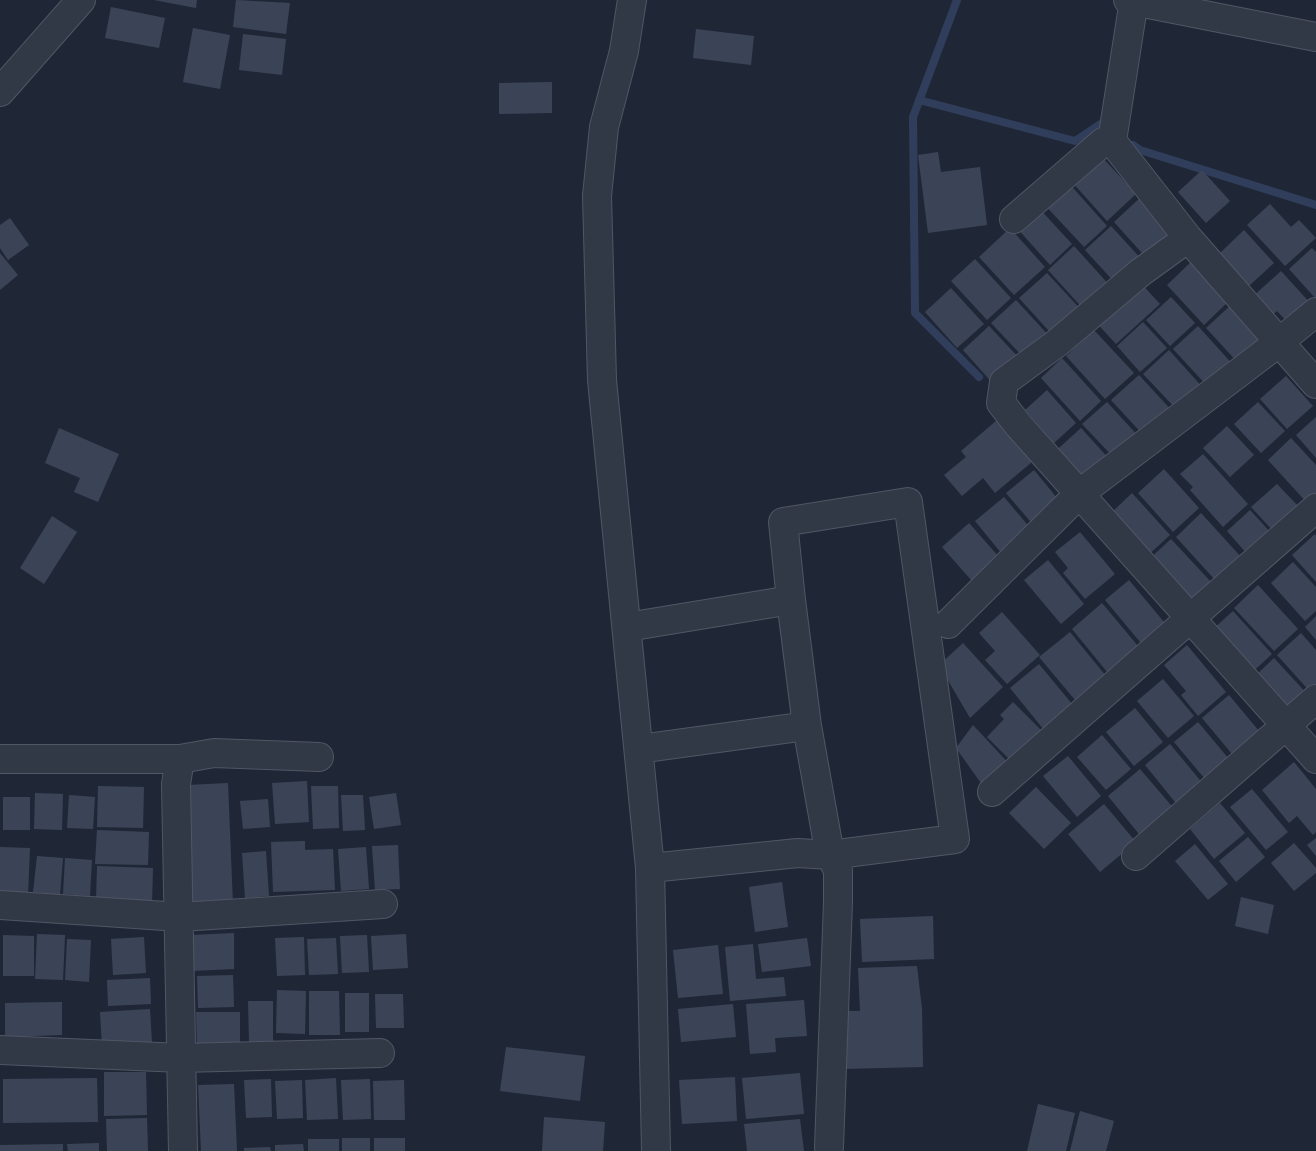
<!DOCTYPE html>
<html>
<head>
<meta charset="utf-8">
<style>
  body { margin:0 }
  canvas { display:block; background:#1f2736 }
</style>
</head>
<body>
<canvas width="1316" height="1151"></canvas>
<script>
const ctx = document.querySelector('canvas').getContext('2d');
ctx.lineJoin = 'round';
const toPath = rows => new Path2D(rows.map(r => 'M' + r).join(''));
function trace(path, color, width, dash) { ctx.strokeStyle = color; ctx.lineWidth = width; ctx.lineCap = dash ? 'butt' : 'round'; ctx.setLineDash(dash || []); ctx.stroke(path); }
function fill(path, color) { ctx.fillStyle = color; ctx.fill(path, 'evenodd'); }
trace(toPath([
  [957,0,913,117,915,313,979,377],
  [919,100,1075,141,1105,121],
  [1133,145,1140,150,1316,205]
]), '#303e5c', 8);
fill(toPath([
  [154,0,197,0,196,8],
  [236,0,290,3,286,34,233,27],
  [111,7,165,18,159,48,105,38],
  [193,28,230,35,220,89,183,82],
  [696,29,754,36,751,65,693,58],
  [243,34,286,39,282,75,239,70],
  [552,82,552,113,499,114,499,83],
  [938,152,941,172,980,167,987,225,928,233,918,155],
  [1101,156,1136,194,1107,221,1072,182],
  [1202,170,1230,201,1206,223,1178,192],
  [1066,180,1107,226,1084,247,1042,202],
  [1141,197,1177,236,1150,262,1114,222],
  [1270,204,1291,227,1299,220,1316,238,1285,266,1247,225],
  [1037,206,1072,244,1050,265,1015,226],
  [10,218,29,245,8,260,0,248,0,225],
  [1111,226,1144,262,1118,286,1085,250],
  [1010,228,1045,267,1014,295,979,257],
  [1244,230,1274,263,1249,286,1220,253],
  [1074,246,1112,288,1086,312,1048,270],
  [1312,248,1316,252,1316,299,1289,269],
  [0,253,18,275,0,290],
  [975,259,1011,298,987,320,951,281],
  [1192,261,1229,301,1204,325,1167,285],
  [1281,271,1312,305,1290,325,1277,311,1269,318,1251,298],
  [1047,273,1085,314,1057,340,1019,298],
  [1137,279,1160,304,1116,344,1093,319],
  [951,288,984,324,957,348,925,312],
  [1171,297,1195,323,1170,346,1146,320],
  [1016,300,1051,338,1027,361,991,323],
  [1232,304,1267,342,1241,366,1206,328],
  [1143,322,1167,348,1140,372,1117,346],
  [989,326,1022,361,995,386,963,350],
  [1198,326,1235,367,1210,389,1173,349],
  [1094,330,1134,373,1105,399,1066,356],
  [1169,350,1205,390,1180,413,1143,374],
  [1062,358,1101,401,1080,421,1041,378],
  [1139,375,1174,413,1146,438,1111,400],
  [1286,376,1313,406,1287,429,1260,399],
  [1047,390,1076,423,1054,443,1025,410],
  [1107,402,1140,438,1116,460,1082,424],
  [1258,402,1285,431,1261,453,1234,424],
  [1316,417,1316,458,1296,435],
  [997,420,1032,462,995,493,983,478,962,496,944,475,966,457,961,451],
  [1227,426,1254,455,1230,477,1203,448],
  [59,428,119,454,98,502,74,492,80,478,45,463],
  [1081,428,1111,461,1081,489,1050,456],
  [1291,438,1316,465,1316,497,1308,504,1268,460],
  [1203,454,1248,504,1223,527,1190,490,1193,487,1180,474],
  [1164,469,1199,508,1173,532,1138,493],
  [1034,470,1062,504,1035,527,1006,493],
  [1277,484,1301,509,1275,533,1251,507],
  [1132,493,1170,535,1144,559,1106,518],
  [1004,497,1031,529,1002,554,975,521],
  [1250,510,1272,534,1248,555,1227,531],
  [1201,513,1242,558,1216,581,1176,537],
  [52,516,77,532,44,584,20,568],
  [969,523,999,557,972,581,942,547],
  [1080,532,1115,574,1085,599,1063,573,1068,568,1055,552],
  [1315,534,1316,536,1316,582,1292,555],
  [1171,539,1212,583,1187,606,1147,561],
  [1048,560,1084,604,1061,624,1024,580],
  [1293,562,1316,587,1316,611,1305,621,1271,583],
  [1129,580,1169,628,1145,648,1105,600],
  [1258,585,1298,629,1274,651,1234,608],
  [1102,603,1143,652,1112,678,1072,629],
  [1233,611,1272,654,1247,677,1212,630],
  [1002,612,1040,655,1007,684,985,660,995,651,979,633],
  [1316,616,1316,640,1305,627],
  [1070,632,1110,681,1080,706,1039,657],
  [1301,633,1316,650,1316,692,1313,695,1277,655],
  [963,643,1003,687,970,718,939,665],
  [1187,645,1226,692,1198,716,1181,695,1186,691,1164,665],
  [1274,658,1309,696,1286,717,1252,679],
  [1039,664,1077,710,1048,735,1010,688],
  [1163,679,1194,716,1168,738,1137,701],
  [1229,695,1259,731,1232,754,1202,718],
  [1013,702,1044,733,1014,764,987,737,1004,719,1000,715],
  [1135,708,1163,742,1134,766,1106,732],
  [1198,722,1229,759,1205,779,1174,742],
  [973,725,1013,768,988,793,956,748],
  [1102,735,1131,769,1106,790,1077,757],
  [1170,744,1204,785,1179,807,1145,765],
  [1068,756,1101,796,1077,817,1043,776],
  [1294,762,1316,789,1316,832,1313,835,1297,816,1289,823,1262,790],
  [1140,769,1176,811,1143,839,1108,796],
  [307,781,309,822,275,824,272,783],
  [228,783,233,905,192,906,187,785],
  [98,786,144,787,143,828,97,827],
  [311,786,338,786,339,828,313,829],
  [1036,787,1071,823,1044,849,1009,813],
  [1252,789,1288,832,1266,850,1230,807],
  [35,793,63,794,62,830,34,829],
  [396,793,401,825,374,829,369,797],
  [69,795,95,797,93,829,67,828],
  [341,795,363,795,365,830,343,831],
  [3,797,30,797,30,830,3,830],
  [268,799,270,827,243,829,240,801],
  [1220,803,1245,833,1214,859,1190,829],
  [1104,804,1136,842,1100,872,1068,834],
  [97,830,149,832,148,865,95,864],
  [1248,837,1265,857,1236,882,1219,861],
  [1316,838,1316,856,1307,845],
  [305,841,305,850,333,849,335,890,273,892,271,842],
  [1294,843,1316,868,1316,873,1294,891,1271,863],
  [1195,844,1228,884,1208,900,1175,861],
  [398,845,400,889,375,890,372,846],
  [0,847,30,848,28,895,0,894],
  [366,847,369,889,341,891,338,849],
  [266,851,269,896,245,898,242,853],
  [37,856,63,858,60,895,33,892],
  [65,858,92,860,90,896,63,894],
  [97,866,153,868,152,904,96,901],
  [782,882,788,927,755,932,749,887],
  [1241,897,1274,905,1268,934,1235,926],
  [933,916,934,959,862,962,860,919],
  [234,933,234,969,192,971,191,935],
  [37,934,65,935,63,980,35,979],
  [406,934,408,968,373,970,371,936],
  [3,935,34,936,34,976,3,976],
  [367,935,369,972,342,973,340,936],
  [144,937,146,973,113,975,111,939],
  [304,937,305,975,277,976,275,938],
  [336,938,338,974,309,975,307,939],
  [807,938,811,966,762,972,758,944],
  [67,939,91,940,89,982,65,980],
  [753,944,756,979,784,977,786,996,730,1001,725,947],
  [718,945,723,994,678,998,673,950],
  [917,966,922,1009,923,1067,841,1069,839,1011,860,1011,858,968],
  [233,975,234,1007,198,1008,197,976],
  [150,978,151,1004,108,1006,107,980],
  [277,990,306,991,305,1034,276,1033],
  [309,991,339,991,340,1035,309,1035],
  [345,993,369,993,369,1032,345,1032],
  [375,994,403,994,404,1028,376,1028],
  [804,1000,807,1036,775,1038,776,1052,750,1054,746,1004],
  [248,1001,273,1001,273,1042,249,1042],
  [62,1002,62,1035,5,1037,5,1003],
  [733,1004,736,1037,681,1042,678,1009],
  [150,1009,152,1042,102,1046,100,1012],
  [196,1012,240,1012,240,1050,197,1050],
  [506,1047,585,1056,580,1101,500,1091],
  [104,1072,146,1072,147,1115,104,1116],
  [800,1073,804,1114,746,1119,742,1078],
  [735,1077,737,1121,682,1124,679,1080],
  [97,1078,98,1122,3,1123,3,1079],
  [336,1078,338,1119,307,1120,305,1080],
  [271,1079,272,1117,246,1118,244,1080],
  [370,1079,371,1119,343,1120,341,1080],
  [302,1080,303,1118,277,1119,275,1081],
  [404,1080,405,1120,374,1120,373,1081],
  [234,1084,237,1151,201,1151,198,1085],
  [1038,1104,1075,1113,1066,1151,1027,1151],
  [1080,1111,1114,1121,1106,1151,1070,1151],
  [544,1117,605,1122,603,1151,542,1151],
  [147,1118,148,1151,107,1151,106,1119],
  [800,1119,804,1151,747,1151,744,1124],
  [342,1138,370,1138,370,1151,342,1151],
  [374,1138,405,1138,405,1151,374,1151],
  [308,1139,339,1139,339,1151,308,1151],
  [99,1143,99,1151,68,1151,67,1144],
  [63,1144,63,1151,0,1151,0,1145],
  [303,1144,304,1151,275,1151,275,1145],
  [270,1147,271,1151,244,1151,244,1148]
]), '#3b4457');
const minor = toPath([
  [632,0,624,51,604,127,597,196,602,380,650,868,656,1151],
  [1128,0,1316,37],
  [0,92,81,0],
  [1112,141,1134,0],
  [1014,219,1103,142,1112,141,1188,238,1316,384],
  [1188,238,1141,272,1057,343,1004,382,1001,403,1019,426,1316,759],
  [948,624,1079,494,1278,343,1316,312],
  [627,627,791,600,783,522,908,502,955,839,830,855,807,726,791,600],
  [639,749,807,726],
  [0,759,180,759],
  [992,792,1316,508],
  [1136,856,1316,699],
  [650,868,798,853,830,855,838,870,838,902,829,1147],
  [0,905,180,917,383,904],
  [0,1050,181,1058,380,1053],
  [183,1151,176,784,180,759,214,753,319,757]
]);
trace(minor, '#505665', 30);
trace(minor, '#323946', 28);
</script>
</body>
</html>
